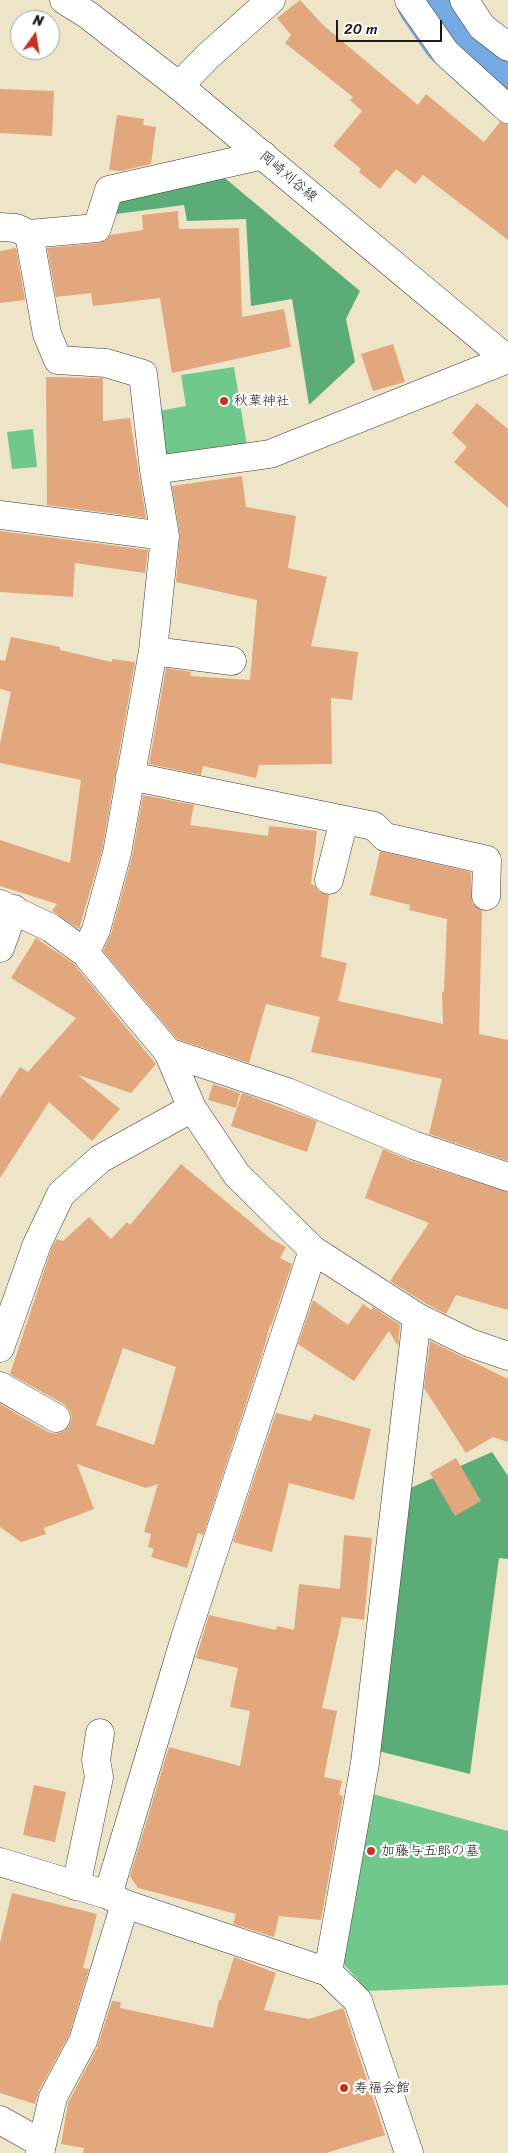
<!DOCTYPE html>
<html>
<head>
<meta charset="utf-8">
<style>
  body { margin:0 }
  #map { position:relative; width:508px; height:2153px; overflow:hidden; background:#eee5c8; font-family:Sriracha,sans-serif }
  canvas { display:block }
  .north { position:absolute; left:10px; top:10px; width:50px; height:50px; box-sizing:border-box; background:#fff; border:1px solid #a4a4a4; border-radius:50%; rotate:13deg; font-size:14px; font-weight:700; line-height:20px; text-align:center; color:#1c1c1c }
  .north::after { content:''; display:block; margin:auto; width:18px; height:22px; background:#c8321e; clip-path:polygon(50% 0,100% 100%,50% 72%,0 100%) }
  .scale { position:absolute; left:336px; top:20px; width:106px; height:22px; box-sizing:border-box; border:2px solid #1c1c1c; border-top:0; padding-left:6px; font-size:15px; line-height:18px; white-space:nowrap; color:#1c1c1c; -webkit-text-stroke:4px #fff; paint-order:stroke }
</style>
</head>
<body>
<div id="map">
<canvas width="508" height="2153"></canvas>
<div class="north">N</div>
<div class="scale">20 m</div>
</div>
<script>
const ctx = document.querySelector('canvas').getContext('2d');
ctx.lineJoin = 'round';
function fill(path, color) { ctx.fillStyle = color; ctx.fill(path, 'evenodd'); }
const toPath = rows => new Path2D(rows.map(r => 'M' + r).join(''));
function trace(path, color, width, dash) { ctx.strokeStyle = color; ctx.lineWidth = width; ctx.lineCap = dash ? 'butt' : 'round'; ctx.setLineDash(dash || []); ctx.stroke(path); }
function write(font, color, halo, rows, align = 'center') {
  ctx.font = font + ' Sriracha,"Klee One",sans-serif'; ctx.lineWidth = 4.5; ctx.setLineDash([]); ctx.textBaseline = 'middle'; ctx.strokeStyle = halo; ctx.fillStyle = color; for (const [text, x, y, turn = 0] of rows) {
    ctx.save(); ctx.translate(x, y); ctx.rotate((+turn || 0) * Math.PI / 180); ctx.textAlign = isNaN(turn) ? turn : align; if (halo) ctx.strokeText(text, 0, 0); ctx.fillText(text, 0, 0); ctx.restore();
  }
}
fill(toPath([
  [234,367,247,446,167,459,159,411,186,406,181,375],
  [33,429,37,467,12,469,7,432],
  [369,1793,508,1831,508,1985,368,1991,340,1960]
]), '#71c88d');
fill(toPath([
  [220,174,360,291,346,319,355,362,309,405,292,299,251,306,246,219,187,221,184,205,109,215,116,196],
  [492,1452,508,1476,508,1559,499,1558,470,1774,378,1751,408,1489]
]), '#5cac78');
trace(toPath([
  [428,0,452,35,508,86]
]), '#74a9e1', 64);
fill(toPath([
  [300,0,323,25,418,105,426,94,484,142,500,122,508,124,508,240,423,175,415,184,396,169,380,189,359,172,361,169,333,146,362,111,350,100,353,97,285,43,291,35,277,18],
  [0,89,54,91,52,136,0,133],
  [117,115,144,119,143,125,156,127,151,164,121,171,109,170],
  [178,211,179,229,239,228,242,317,284,309,291,347,172,373,160,298,93,306,91,293,56,297,47,248,99,243,106,240,110,235,143,230,142,215],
  [16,248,25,300,0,303,0,251],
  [393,344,405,382,373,391,361,354],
  [46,377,103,378,103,421,130,418,146,518,47,505],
  [477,403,508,429,508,508,454,462,467,447,452,433],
  [242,476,246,507,296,516,288,568,327,577,311,646,358,652,352,700,331,698,332,764,259,765,256,778,203,766,201,775,149,764,166,668,191,672,190,676,250,680,257,600,176,582,180,534,172,486],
  [0,531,148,550,145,573,75,563,73,597,0,592],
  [11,637,60,647,60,650,112,662,112,659,135,662,102,850,79,929,52,911,57,904,0,886,0,840,70,863,81,780,0,763,0,744,11,692,0,689,0,660,5,661],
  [143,795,194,805,190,825,268,836,269,826,317,831,311,884,314,885,319,892,329,895,321,957,347,963,338,1001,443,1024,442,992,444,992,447,919,409,910,410,905,370,895,380,851,471,872,472,903,482,911,479,1034,508,1040,508,1161,429,1134,442,1079,311,1052,320,1017,266,1004,249,1063,177,1039,103,951,111,934,132,857],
  [36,938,74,964,156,1064,131,1093,78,1075,120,1109,92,1141,49,1102,0,1178,0,1098,20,1067,28,1072,76,1018,11,978],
  [213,1084,240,1093,236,1108,208,1100],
  [242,1093,317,1121,307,1152,231,1126],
  [383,1149,408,1160,508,1192,508,1310,456,1295,446,1314,425,1303,390,1281,429,1223,365,1198],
  [181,1164,271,1239,286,1247,280,1258,292,1264,271,1326,270,1325,264,1348,203,1535,198,1533,187,1568,151,1557,154,1549,148,1547,151,1534,144,1532,158,1484,146,1488,77,1464,94,1509,44,1528,46,1534,21,1542,0,1527,0,1404,48,1432,56,1434,64,1431,69,1426,72,1418,70,1411,64,1404,10,1374,51,1250,57,1239,63,1241,89,1217,111,1239,127,1222,130,1225],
  [123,1348,176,1367,154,1445,96,1425],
  [313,1300,348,1325,363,1304,371,1310,373,1307,400,1325,398,1346,389,1331,354,1381,298,1344],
  [430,1341,508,1379,508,1442,493,1437,466,1453,424,1388],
  [276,1413,311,1421,314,1414,371,1429,354,1500,289,1483,272,1552,233,1542],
  [456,1458,481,1501,455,1516,430,1473],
  [344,1535,372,1538,364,1620,342,1617,322,1708,337,1711,324,1777,342,1781,339,1795,343,1796,321,1920,279,1916,274,1937,233,1924,236,1914,138,1888,130,1876,169,1747,240,1766,250,1711,230,1707,238,1668,196,1658,209,1615,276,1630,277,1626,294,1630,299,1584,340,1589],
  [34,1785,66,1792,55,1842,23,1835],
  [12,1893,97,1914,83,1968,89,1969,69,2035,39,2090,35,2104,0,2093,0,1943],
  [234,1957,276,1973,264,2010,309,2019,343,2008,344,2010,385,2135,326,2153,83,2153,84,2148,61,2144,68,2103,97,2048,112,2001,121,2002,120,2008,213,2028,219,2000,221,2000]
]), '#e2a77c');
const minor = toPath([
  [409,0,446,53,508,109],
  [464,0,482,27,508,47],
  [179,86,207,57,271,0],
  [0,227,16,228,29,234,47,334,58,360,106,363,143,374,154,470,165,536,153,651,117,853,96,930,85,953],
  [29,234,97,228,109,190,263,155],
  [154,470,270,454,508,359],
  [0,515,165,536],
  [153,651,232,661],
  [130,776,374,826,385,837,487,860,486,896],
  [329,880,344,820],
  [0,904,51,928,85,953,168,1052,192,1108,237,1175,313,1250,417,1317,470,1343,508,1356],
  [0,948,14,909],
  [168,1052,287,1092,413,1145,508,1177],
  [0,1348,37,1244,61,1194,100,1159,192,1108],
  [0,1386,56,1418],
  [0,1862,108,1895,125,1904,328,1972,358,2001,409,2153],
  [76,1886,99,1777,96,1760,100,1733],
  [108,1895,185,1638,313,1250],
  [328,1972,365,1763,417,1317],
  [0,2120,41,2143],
  [40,2153,53,2097,83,2041,125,1904]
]);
const major = toPath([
  [64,0,88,15,179,86,508,360]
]);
trace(minor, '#3c3a36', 29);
trace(major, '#3c3a36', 29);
trace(minor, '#fff', 28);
trace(major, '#fff', 28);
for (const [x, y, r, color] of [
  [224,401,5,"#c8321e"],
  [371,1851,5,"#c8321e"],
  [344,2088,5,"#c8321e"]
]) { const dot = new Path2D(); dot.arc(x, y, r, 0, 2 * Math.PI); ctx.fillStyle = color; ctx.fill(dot); trace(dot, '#fff', 2); }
write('14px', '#1c1c1c', '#fff', [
  ["岡崎刈谷線",288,177,40]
]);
write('14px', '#1c1c1c', '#fff', [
  ["秋葉神社",234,401],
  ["加藤与五郎の墓",381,1851],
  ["寿福会館",354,2088]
], 'left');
</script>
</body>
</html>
